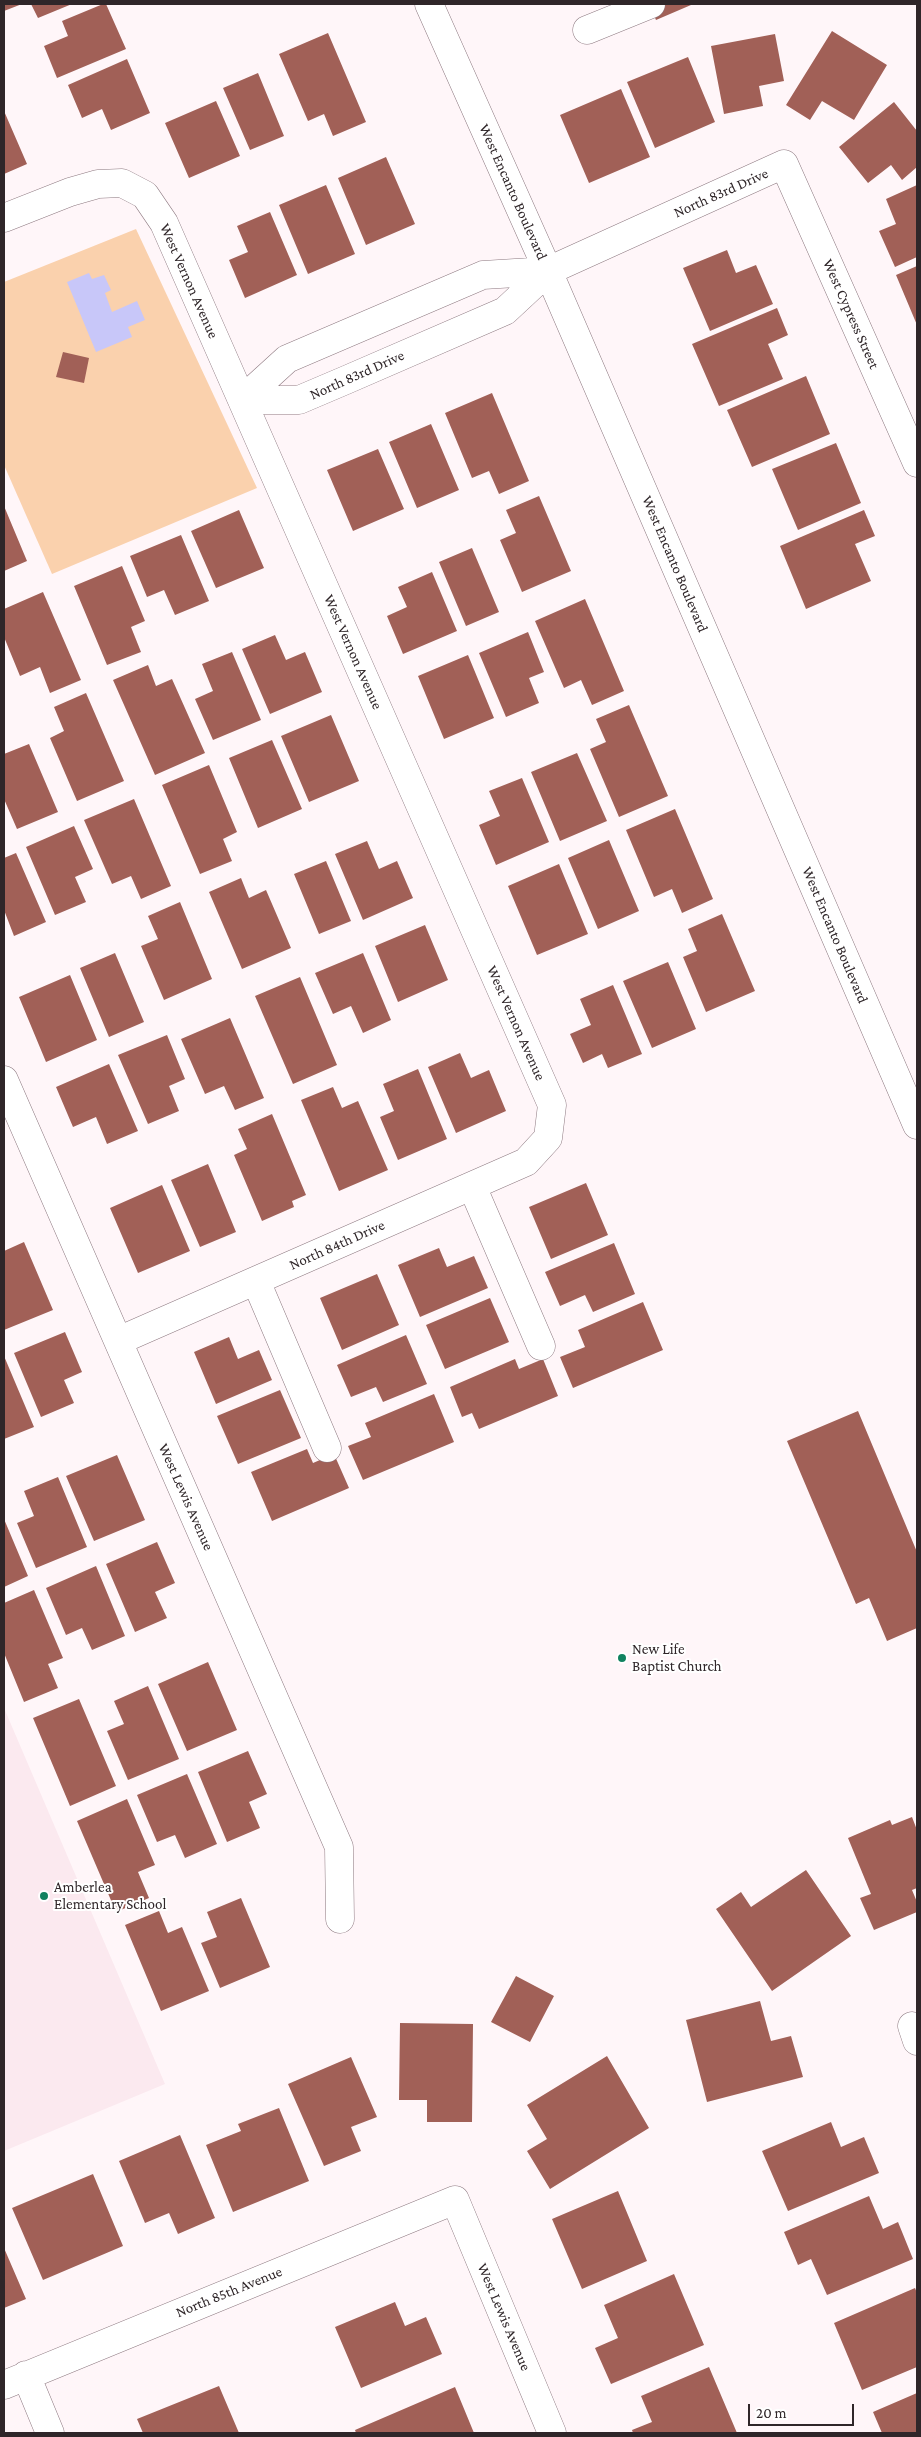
<!DOCTYPE html>
<html>
<head>
<meta charset="utf-8">
<style>
  body { margin:0 }
  #map { position:relative; width:921px; height:2437px; overflow:hidden; background:#fff6f9; font-family:"Crimson Pro",serif }
  canvas { display:block }
  .frame { position:absolute; inset:0; border:5px solid #2f2629; pointer-events:none }
  .scale { position:absolute; left:748px; top:2404px; width:106px; height:22px; box-sizing:border-box; border:2px solid #2f2629; border-top:0; padding-left:6px; font-size:15px; line-height:18px; white-space:nowrap; color:#2f2629; -webkit-text-stroke:4px #fff; paint-order:stroke }
</style>
</head>
<body>
<div id="map">
<canvas width="921" height="2437"></canvas>
<div class="frame"></div>
<div class="scale">20 m</div>
</div>
<script>
const ctx = document.querySelector('canvas').getContext('2d');
ctx.lineJoin = 'round';
function fill(path, color) { ctx.fillStyle = color; ctx.fill(path, 'evenodd'); }
const toPath = rows => new Path2D(rows.map(r => 'M' + r).join(''));
function trace(path, color, width, dash) { ctx.strokeStyle = color; ctx.lineWidth = width; ctx.lineCap = dash ? 'butt' : 'round'; ctx.setLineDash(dash || []); ctx.stroke(path); }
function write(font, color, halo, rows, align = 'center') {
  ctx.font = font + ' "Crimson Pro",serif'; ctx.lineWidth = 4; ctx.setLineDash([]); ctx.textBaseline = 'middle'; ctx.strokeStyle = halo; ctx.fillStyle = color; for (const [text, x, y, turn = 0] of rows) {
    ctx.save(); ctx.translate(x, y); ctx.rotate((+turn || 0) * Math.PI / 180); ctx.textAlign = isNaN(turn) ? turn : align; if (halo) ctx.strokeText(text, 0, 0); ctx.fillText(text, 0, 0); ctx.restore();
  }
}
fill(toPath([
  [4,1708,165,2084,4,2151]
]), '#fbe9ef');
fill(toPath([
  [136,229,257,488,52,574,4,465,4,282]
]), '#fad1ad');
fill(toPath([
  [89,273,92,279,104,275,111,290,105,293,112,312,137,301,145,320,128,327,132,337,96,352,67,282]
]), '#c8c7f9');
fill(toPath([
  [4,4,22,4,4,11],
  [31,4,72,4,38,18],
  [103,4,106,4,126,49,57,78,44,46,68,36,62,21],
  [649,4,691,4,691,5,656,20],
  [832,31,887,65,854,120,822,101,810,120,786,105],
  [328,33,366,122,333,136,324,114,308,121,279,54],
  [775,34,784,81,759,86,763,106,724,114,711,46],
  [688,57,715,122,655,148,627,82],
  [127,59,150,113,111,130,102,109,82,118,68,85],
  [258,73,284,136,250,150,223,88],
  [621,89,650,157,589,183,560,115],
  [216,101,240,156,189,178,165,123],
  [894,102,917,131,917,167,902,180,891,165,868,183,839,147],
  [4,111,27,164,4,174],
  [386,157,415,224,366,245,338,178],
  [326,185,355,254,308,274,279,205],
  [917,185,917,257,895,267,879,231,896,224,886,199],
  [270,212,297,275,245,298,229,260,248,252,237,226],
  [727,250,736,273,756,265,773,304,710,331,683,268],
  [917,266,917,325,896,275],
  [777,308,788,335,768,344,783,379,719,406,692,344],
  [63,352,89,358,84,383,56,377],
  [806,376,830,434,752,467,727,410],
  [492,393,529,481,499,494,489,471,472,478,445,413],
  [431,424,459,490,417,508,389,442],
  [836,443,861,503,798,530,772,469],
  [378,449,404,509,353,531,327,470],
  [539,496,571,571,522,592,500,540,516,533,506,510],
  [4,506,27,561,4,571],
  [239,510,264,568,216,588,191,531],
  [864,510,875,536,855,544,871,581,806,609,780,546],
  [181,535,209,601,175,615,164,590,147,597,130,556],
  [472,548,499,612,466,626,439,562],
  [122,566,145,621,131,627,141,652,107,665,74,586],
  [432,572,457,631,403,654,387,616,407,607,398,587],
  [43,592,81,680,50,693,40,667,20,676,4,637,4,609],
  [585,599,624,691,592,705,581,680,564,688,535,621],
  [528,632,544,672,529,678,539,703,506,717,479,653],
  [275,635,286,660,305,652,322,692,270,714,242,649],
  [232,652,261,720,213,740,195,699,213,691,202,664],
  [468,655,494,718,444,739,418,676],
  [148,665,156,686,172,679,205,753,155,775,113,680],
  [86,693,124,781,77,801,50,738,64,731,54,707],
  [629,705,668,796,619,817,590,749,606,742,596,719],
  [331,715,359,781,309,802,281,736],
  [272,740,302,809,258,828,229,758],
  [29,744,58,812,17,829,4,799,4,754],
  [577,753,607,821,560,841,531,772],
  [209,765,237,832,223,839,232,861,200,874,162,785],
  [522,778,549,842,496,865,479,825,500,816,489,791],
  [134,799,171,886,141,899,131,876,112,884,84,820],
  [675,809,713,899,682,913,672,889,654,897,626,830],
  [74,826,93,869,75,877,86,902,55,915,26,847],
  [609,840,639,911,598,929,568,858],
  [367,841,379,869,397,861,413,898,363,920,335,854],
  [16,853,46,922,14,936,4,910,4,858],
  [326,861,351,921,319,934,294,874],
  [559,864,588,934,537,955,508,886],
  [241,878,249,898,266,890,291,948,242,969,209,892],
  [180,902,212,979,164,1000,141,946,158,939,148,916],
  [722,914,755,991,706,1012,683,957,697,951,688,929],
  [425,925,448,980,398,1002,375,946],
  [115,953,144,1022,109,1037,80,968],
  [363,953,391,1020,363,1033,351,1006,333,1014,315,973],
  [668,962,696,1029,652,1048,623,981],
  [70,975,97,1040,46,1062,19,997],
  [300,977,337,1065,293,1084,255,996],
  [613,985,642,1054,608,1068,602,1054,583,1063,570,1034,591,1025,580,999],
  [230,1018,264,1098,235,1110,224,1086,205,1094,181,1039],
  [167,1035,185,1079,169,1086,179,1111,148,1124,118,1055],
  [460,1053,471,1078,489,1070,506,1111,456,1133,428,1067],
  [109,1064,138,1131,107,1144,96,1117,73,1127,56,1087],
  [418,1069,447,1139,398,1160,380,1117,394,1111,383,1084],
  [333,1087,342,1108,358,1101,388,1170,339,1191,301,1100],
  [272,1114,306,1195,292,1201,294,1207,262,1221,234,1155,247,1149,238,1129],
  [208,1164,236,1232,200,1247,171,1180],
  [586,1183,608,1235,551,1259,529,1207],
  [162,1185,190,1251,138,1273,110,1208],
  [24,1242,53,1310,4,1330,4,1251],
  [614,1243,635,1294,593,1312,585,1295,560,1306,545,1272],
  [439,1248,447,1267,474,1256,488,1288,420,1317,398,1265],
  [377,1274,399,1325,342,1350,320,1298],
  [490,1298,509,1342,445,1369,426,1325],
  [643,1302,663,1350,573,1388,560,1357,585,1347,578,1330],
  [65,1332,82,1372,64,1380,74,1403,41,1417,14,1353],
  [406,1335,427,1384,383,1402,376,1387,351,1397,337,1365],
  [229,1337,238,1359,259,1350,272,1380,216,1404,194,1352],
  [4,1356,34,1427,4,1439],
  [515,1359,519,1369,543,1359,558,1396,479,1429,472,1413,462,1417,450,1387],
  [280,1390,301,1438,238,1464,217,1416],
  [434,1394,454,1442,363,1480,348,1446,371,1437,365,1423],
  [858,1411,917,1552,917,1628,887,1641,869,1598,856,1604,787,1441],
  [307,1449,313,1463,334,1454,349,1488,272,1521,251,1472],
  [117,1455,145,1520,94,1541,66,1476],
  [58,1477,87,1547,36,1568,17,1523,34,1516,24,1491],
  [4,1519,28,1576,4,1587],
  [157,1542,175,1583,155,1592,167,1618,135,1632,106,1564],
  [96,1566,125,1636,92,1650,82,1628,66,1635,46,1588],
  [34,1590,63,1658,48,1664,58,1688,24,1702,4,1653,4,1603],
  [208,1662,237,1730,187,1751,158,1684],
  [148,1686,179,1759,128,1780,107,1731,124,1724,114,1701],
  [79,1699,116,1786,70,1806,33,1718],
  [248,1751,267,1794,249,1802,260,1828,227,1842,198,1772],
  [187,1774,217,1844,185,1858,175,1835,157,1842,137,1795],
  [127,1799,155,1865,138,1872,149,1898,116,1912,77,1821],
  [912,1817,917,1830,917,1888,912,1890,917,1902,917,1912,874,1930,860,1898,871,1894,848,1838,890,1820,892,1825],
  [806,1870,851,1936,772,1991,716,1909,741,1892,751,1907],
  [241,1898,270,1967,220,1988,201,1943,217,1937,207,1912],
  [159,1911,168,1933,182,1927,209,1991,161,2011,125,1925],
  [516,1976,554,1996,530,2042,491,2022],
  [760,2001,771,2041,791,2036,803,2077,707,2102,686,2020],
  [400,2023,473,2024,472,2122,427,2122,427,2100,399,2100],
  [607,2056,649,2128,550,2189,527,2151,547,2139,527,2105],
  [351,2057,377,2117,351,2127,361,2151,324,2166,288,2084],
  [279,2108,309,2181,233,2212,206,2145,241,2131,238,2124],
  [831,2122,841,2147,864,2137,879,2173,788,2211,762,2151],
  [180,2135,215,2218,178,2234,169,2213,145,2223,119,2161],
  [93,2174,123,2246,43,2280,12,2208],
  [618,2191,647,2261,582,2289,552,2219],
  [869,2196,883,2229,898,2222,913,2259,827,2295,811,2259,798,2265,784,2232],
  [4,2248,26,2299,4,2308],
  [674,2274,704,2345,611,2384,595,2348,618,2338,604,2305],
  [915,2288,917,2293,917,2367,862,2390,834,2323],
  [395,2302,405,2326,426,2317,442,2354,361,2388,335,2327],
  [709,2367,737,2433,633,2433,632,2430,652,2422,641,2396],
  [219,2386,239,2433,143,2433,137,2419],
  [455,2387,474,2433,356,2433,355,2430],
  [917,2393,917,2433,882,2433,873,2412]
]), '#a16057');
const minor = toPath([
  [429,4,548,271,917,1125],
  [587,30,651,4],
  [4,218,70,192,98,184,122,183,145,195,164,223,552,1105,548,1138,526,1162,118,1341],
  [242,400,299,400,346,380,505,311,548,271,784,164,917,463],
  [242,400,287,359,483,275,548,271],
  [4,1080,339,1847,340,1919],
  [472,1186,541,1346],
  [256,1281,327,1448],
  [912,2026,917,2041],
  [26,2375,50,2433],
  [4,2385,455,2200,552,2433]
]);
trace(minor, '#8d7980', 29);
trace(minor, '#fff', 28);
for (const [x, y, r, color] of [
  [622,1658,5,"#118260"],
  [44,1896,5,"#118260"]
]) { const dot = new Path2D(); dot.arc(x, y, r, 0, 2 * Math.PI); ctx.fillStyle = color; ctx.fill(dot); trace(dot, '#fff', 2); }
write('15px', '#2f2629', '#fff', [
  ["West Encanto Boulevard",513,192,66],
  ["North 83rd Drive",721,193,-24],
  ["West Vernon Avenue",189,281,66],
  ["West Cypress Street",851,314,66],
  ["North 83rd Drive",357,375,-24],
  ["West Encanto Boulevard",675,564,67],
  ["West Vernon Avenue",353,652,66],
  ["West Encanto Boulevard",835,935,67],
  ["West Vernon Avenue",516,1023,66],
  ["North 84th Drive",337,1245,-24],
  ["West Lewis Avenue",186,1497,66],
  ["North 85th Avenue",229,2292,-22],
  ["West Lewis Avenue",504,2317,67]
]);
write('15px', '#2f2629', '#fff', [
  ["New Life",632,1649],
  ["Baptist Church",632,1666],
  ["Amberlea",54,1887],
  ["Elementary School",54,1904]
], 'left');
</script>
</body>
</html>
